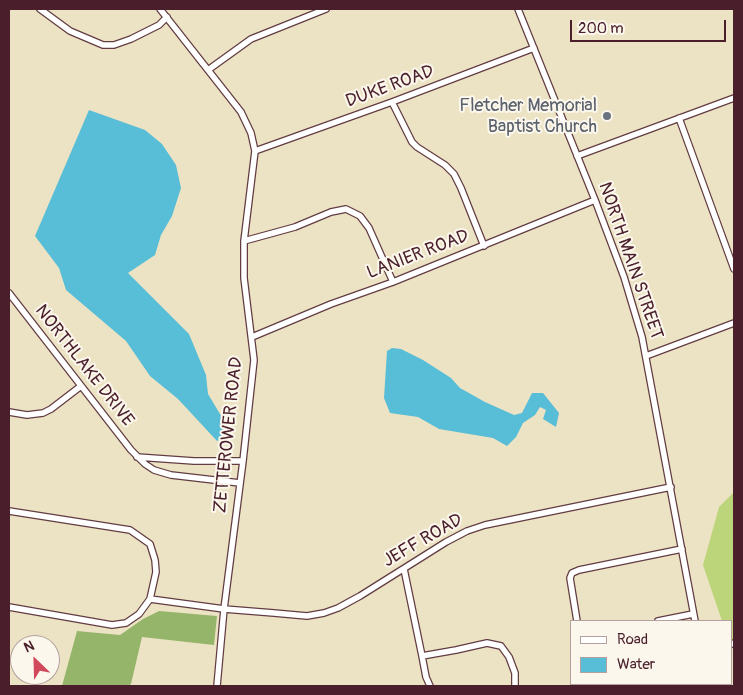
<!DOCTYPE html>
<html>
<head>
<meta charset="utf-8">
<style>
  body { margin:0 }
  #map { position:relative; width:743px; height:695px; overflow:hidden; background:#ece3c4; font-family:Pangolin,sans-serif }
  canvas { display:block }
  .frame { position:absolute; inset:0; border:10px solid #4a1f2b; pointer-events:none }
  .legend { position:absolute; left:570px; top:620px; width:162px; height:65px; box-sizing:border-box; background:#fbf7ec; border:1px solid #b4a19f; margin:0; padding:6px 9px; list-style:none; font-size:15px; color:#4a1f2b }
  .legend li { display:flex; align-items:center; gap:10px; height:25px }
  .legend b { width:25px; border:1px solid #b4a19f }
  .north { position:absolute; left:10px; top:635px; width:50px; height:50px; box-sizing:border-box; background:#fbf7ec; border:1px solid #b4a19f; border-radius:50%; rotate:336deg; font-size:14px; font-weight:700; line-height:20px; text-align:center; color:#4a1f2b }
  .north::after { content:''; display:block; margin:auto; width:18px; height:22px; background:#d1495b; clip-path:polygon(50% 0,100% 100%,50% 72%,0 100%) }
  .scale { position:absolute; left:570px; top:20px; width:156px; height:22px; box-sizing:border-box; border:2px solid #4a1f2b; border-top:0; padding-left:6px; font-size:15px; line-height:18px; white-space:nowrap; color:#4a1f2b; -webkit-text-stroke:4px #fbf7ec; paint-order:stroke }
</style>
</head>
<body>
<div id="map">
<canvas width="743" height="695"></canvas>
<div class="frame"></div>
<ul class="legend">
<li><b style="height:6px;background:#fff"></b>Road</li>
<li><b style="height:14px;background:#58bdd6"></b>Water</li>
</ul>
<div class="north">N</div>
<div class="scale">200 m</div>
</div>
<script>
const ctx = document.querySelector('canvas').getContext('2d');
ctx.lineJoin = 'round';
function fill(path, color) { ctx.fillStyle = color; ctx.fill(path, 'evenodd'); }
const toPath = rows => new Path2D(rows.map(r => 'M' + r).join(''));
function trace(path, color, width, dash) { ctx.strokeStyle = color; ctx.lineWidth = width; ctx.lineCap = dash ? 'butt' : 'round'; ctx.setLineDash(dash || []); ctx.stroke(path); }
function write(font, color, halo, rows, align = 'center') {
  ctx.font = font + ' Pangolin,sans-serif'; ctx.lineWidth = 4; ctx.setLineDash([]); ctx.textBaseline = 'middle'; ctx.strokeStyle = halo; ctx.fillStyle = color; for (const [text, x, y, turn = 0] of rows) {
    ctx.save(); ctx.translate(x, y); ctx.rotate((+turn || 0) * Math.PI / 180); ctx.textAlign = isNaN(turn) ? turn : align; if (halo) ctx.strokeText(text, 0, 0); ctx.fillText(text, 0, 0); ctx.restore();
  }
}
fill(toPath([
  [734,492,734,644,732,642,732,621,722,621,703,565,719,507]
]), '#bcd57a');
fill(toPath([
  [159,611,217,616,214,645,142,637,131,684,128,686,62,686,77,631,120,635,143,619]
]), '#95b66a');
fill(toPath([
  [89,110,145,130,162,144,176,165,181,188,172,216,161,235,155,255,128,273,189,334,206,375,208,394,229,429,224,436,217,441,178,399,150,376,126,341,66,290,59,268,35,236],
  [392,348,401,349,423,360,451,378,460,388,485,402,514,415,522,413,532,393,543,393,559,413,556,427,543,419,546,410,540,407,535,415,523,423,516,437,507,446,493,438,439,429,418,417,390,413,384,398,387,351]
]), '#58bdd6');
const minor = toPath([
  [40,9,70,31,103,45,114,45,131,39,159,25,167,17],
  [160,9,241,112,251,133,255,151,244,241,244,278,254,360,243,461,224,609,217,686],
  [518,9,595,200,624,277,642,337,695,621],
  [208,70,251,39,326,9],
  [392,102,412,142,417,147,445,165,454,174,461,188,484,246],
  [679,118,734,269],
  [255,151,392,102,534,48],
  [577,156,734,98],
  [244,241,295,227,331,212,346,209,360,216,369,228,393,282],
  [9,293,131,450,145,464,154,470,171,475,240,483],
  [252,337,331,304,393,282,595,200],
  [646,356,734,323],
  [9,412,27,415,43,413,51,409,81,386],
  [137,457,194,461,243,461],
  [9,511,130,530,150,544,155,560,156,572,150,599,139,614,126,623,112,625,9,607],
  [404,569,422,656],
  [150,599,224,609,274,613,307,616,324,613,338,608,360,596,446,542,467,531,485,525,671,487],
  [577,621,570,578,572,573,579,570,682,549],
  [658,621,693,614],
  [732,644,734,643],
  [707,684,707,686],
  [430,686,426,677,422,656,456,650,487,643,501,646,509,657,515,673,515,686]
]);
trace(minor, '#623c42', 8);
trace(minor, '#fff', 5.5);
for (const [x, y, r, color] of [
  [607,116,5,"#6b7280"]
]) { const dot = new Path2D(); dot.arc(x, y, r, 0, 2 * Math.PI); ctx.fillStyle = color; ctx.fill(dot); trace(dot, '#fbf7ec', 2); }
write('18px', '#4a1f2b', '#fbf7ec', [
  ["DUKE ROAD",390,87,-20],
  ["LANIER ROAD",418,255,-21],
  ["NORTH MAIN STREET",630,261,71],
  ["NORTHLAKE DRIVE",84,366,52],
  ["ZETTEROWER ROAD",229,435,-84],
  ["JEFF ROAD",423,541,-30]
]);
write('18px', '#5b616d', '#fbf7ec', [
  ["Fletcher Memorial",597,106],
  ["Baptist Church",597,127]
], 'right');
</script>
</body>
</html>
